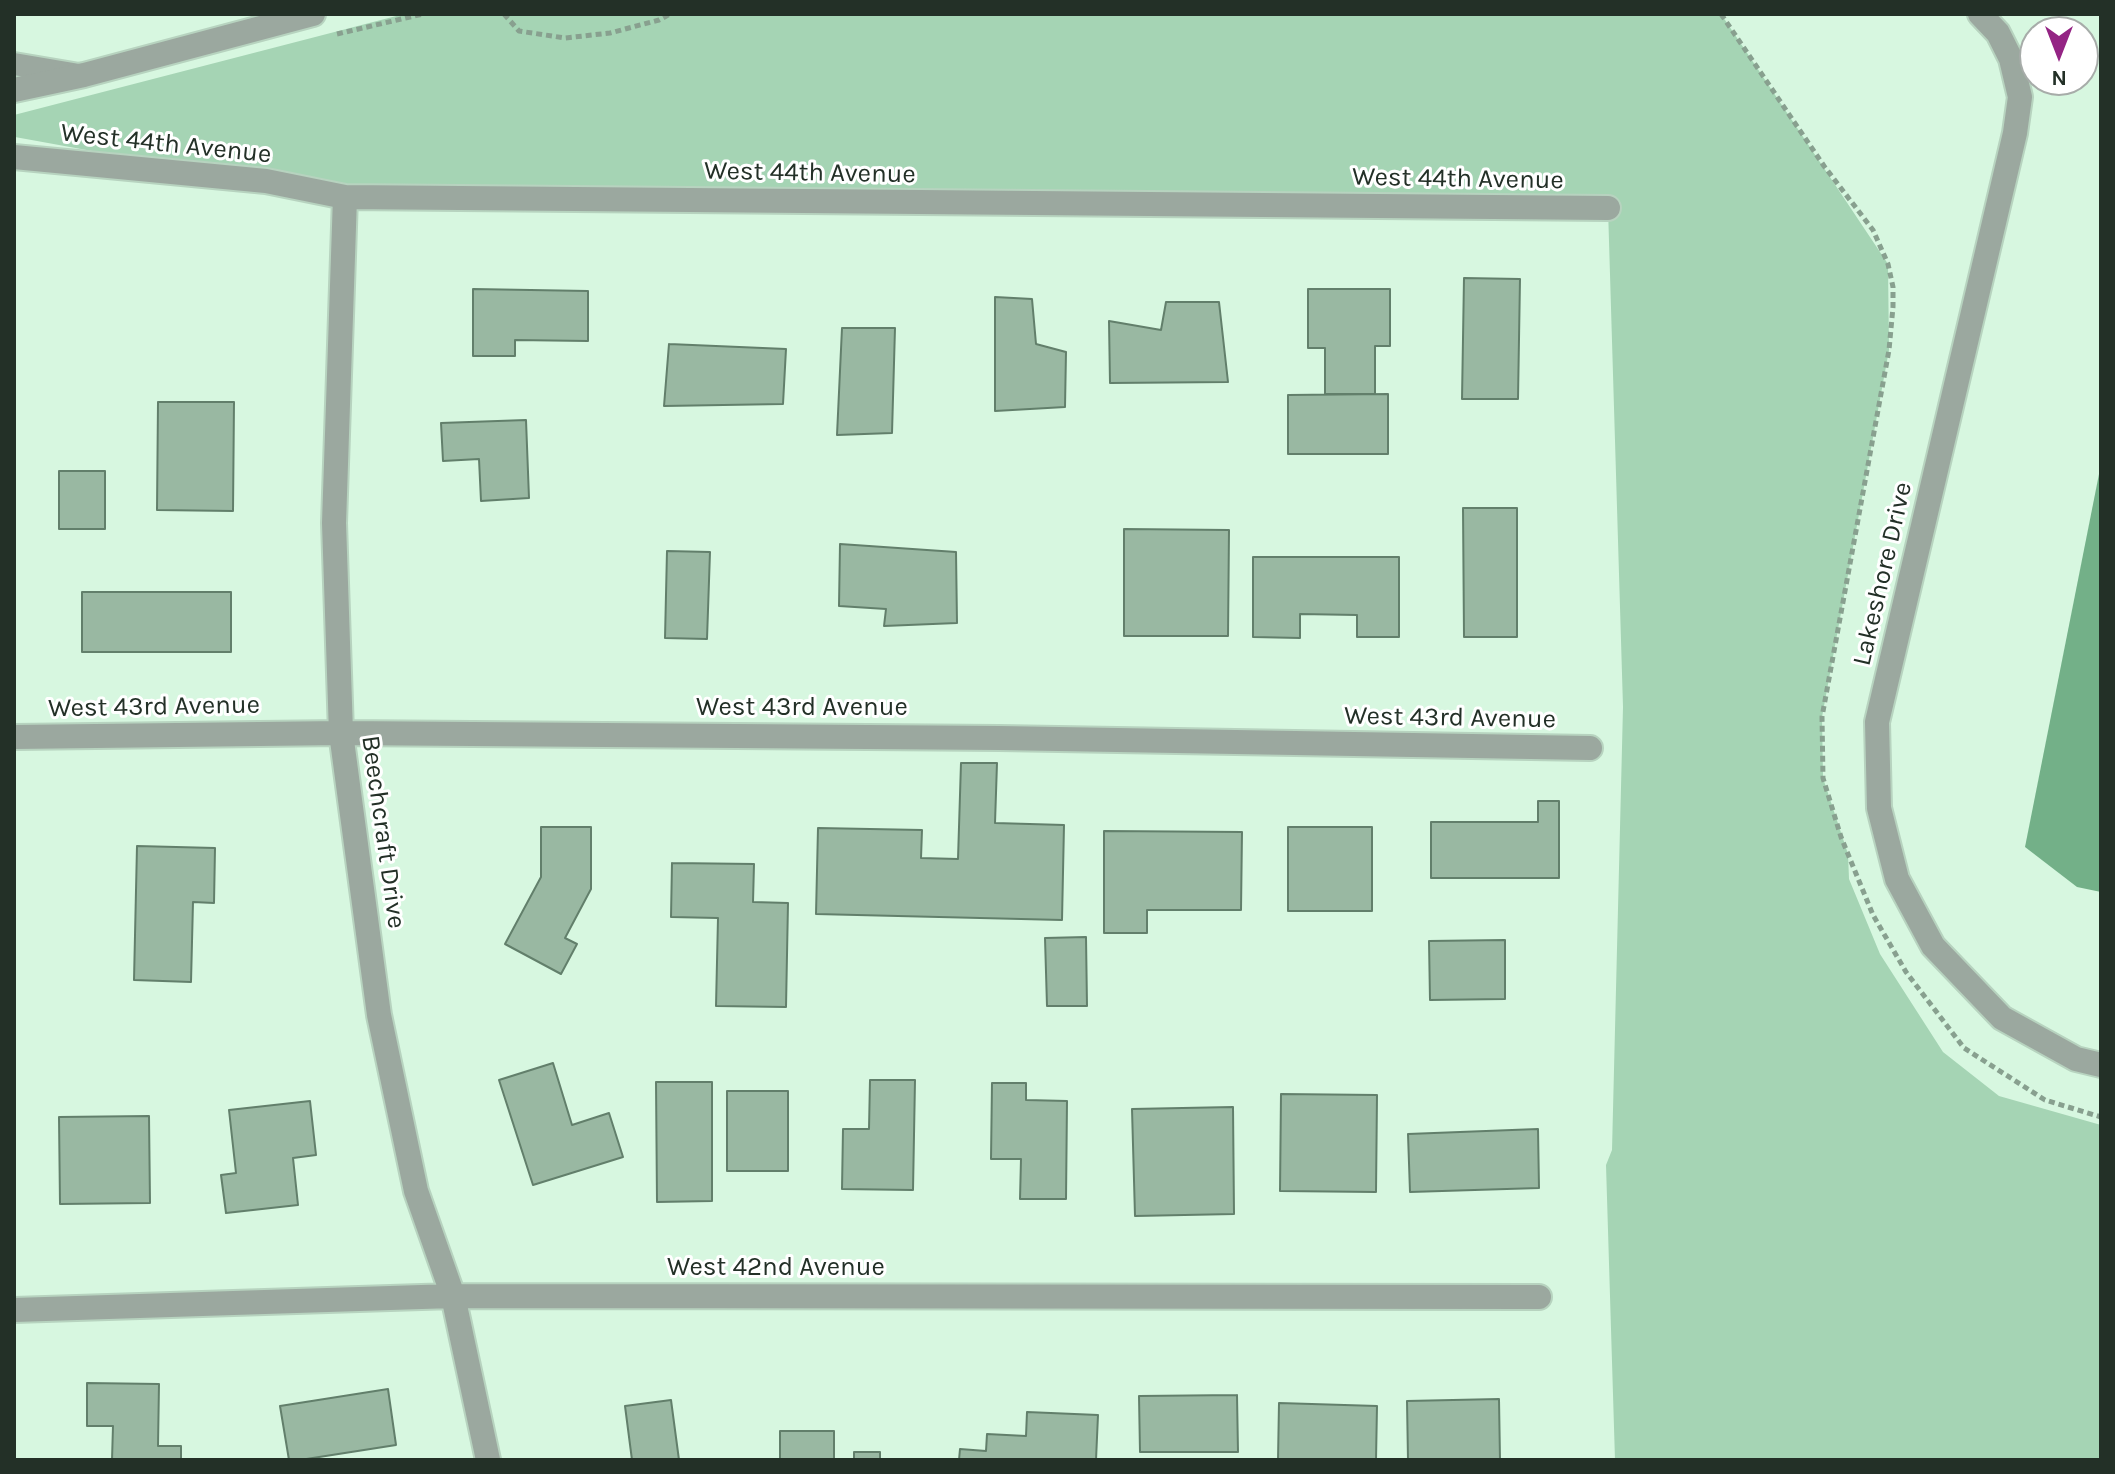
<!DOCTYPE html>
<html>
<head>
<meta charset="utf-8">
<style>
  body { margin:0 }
  #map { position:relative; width:2115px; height:1474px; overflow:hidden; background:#d7f7e0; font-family:Karla,sans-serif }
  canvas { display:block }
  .frame { position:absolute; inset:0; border:16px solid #233027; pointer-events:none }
  .north { position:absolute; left:2019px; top:16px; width:80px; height:80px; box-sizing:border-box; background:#fff; border:2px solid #a7aca9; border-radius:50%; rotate:180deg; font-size:22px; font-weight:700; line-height:32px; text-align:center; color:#233027 }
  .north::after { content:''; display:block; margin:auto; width:28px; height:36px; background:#942484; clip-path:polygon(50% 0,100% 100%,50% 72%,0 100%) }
</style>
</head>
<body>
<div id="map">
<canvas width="2115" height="1474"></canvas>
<div class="frame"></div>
<div class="north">N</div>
</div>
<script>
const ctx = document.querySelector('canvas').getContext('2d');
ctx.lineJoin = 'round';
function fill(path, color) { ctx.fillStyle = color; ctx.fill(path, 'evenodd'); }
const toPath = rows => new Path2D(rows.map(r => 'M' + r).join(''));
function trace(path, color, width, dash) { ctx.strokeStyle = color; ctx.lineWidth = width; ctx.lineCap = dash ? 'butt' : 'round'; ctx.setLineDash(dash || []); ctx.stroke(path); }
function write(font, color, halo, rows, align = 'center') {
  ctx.font = font + ' Karla,sans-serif'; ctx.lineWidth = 6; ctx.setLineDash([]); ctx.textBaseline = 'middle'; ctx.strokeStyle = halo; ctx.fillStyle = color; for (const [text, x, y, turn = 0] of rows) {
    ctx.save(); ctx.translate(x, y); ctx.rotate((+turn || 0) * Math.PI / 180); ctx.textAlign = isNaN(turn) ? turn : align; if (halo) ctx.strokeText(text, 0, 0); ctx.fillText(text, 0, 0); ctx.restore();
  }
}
fill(toPath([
  [404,14,1721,14,1888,264,1889,350,1822,717,1823,778,1848,854,1849,879,1880,954,1943,1052,1999,1096,2101,1125,2101,1460,1615,1460,1606,1165,1612,1150,1623,707,1608,208,345,197,15,137,14,134,14,115]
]), '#a5d4b4');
fill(toPath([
  [2101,464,2101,892,2077,887,2025,847]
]), '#73b088');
const building = toPath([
  [1464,278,1520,279,1518,399,1462,399,1464,278],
  [473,289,588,291,588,341,515,340,515,356,473,356,473,289],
  [1308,289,1390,289,1390,346,1375,346,1375,394,1325,394,1325,348,1308,348,1308,289],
  [995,297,1032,299,1036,344,1066,352,1065,407,995,411,995,297],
  [1166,302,1219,302,1228,382,1110,383,1109,321,1161,330,1166,302],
  [842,328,895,328,892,433,837,435,842,328],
  [669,344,786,349,783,404,664,406,669,344],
  [1388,394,1388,454,1288,454,1288,395,1388,394],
  [158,402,234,402,233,511,157,510,158,402],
  [526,420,529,498,481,501,479,459,443,461,441,423,526,420],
  [59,471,105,471,105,529,59,529,59,471],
  [1463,508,1517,508,1517,637,1464,637,1463,508],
  [1124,529,1229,530,1228,636,1124,636,1124,529],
  [840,544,956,552,957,623,884,626,886,609,839,606,840,544],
  [667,551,710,552,707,639,665,638,667,551],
  [1253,557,1399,557,1399,637,1357,637,1357,615,1300,614,1300,638,1253,637,1253,557],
  [82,592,231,592,231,652,82,652,82,592],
  [961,763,997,763,995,823,1064,825,1062,920,816,914,818,828,922,830,921,858,958,859,961,763],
  [1538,801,1559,801,1559,878,1431,878,1431,822,1538,822,1538,801],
  [541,827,591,827,591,889,565,938,577,944,561,974,505,944,541,877,541,827],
  [1288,827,1372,827,1372,911,1288,911,1288,827],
  [1104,831,1242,832,1241,910,1147,910,1147,933,1104,933,1104,831],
  [137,846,215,848,214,903,193,902,191,982,134,980,137,846],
  [672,863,754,864,753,902,788,903,786,1007,716,1006,718,918,671,917,672,863],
  [1086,937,1087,1006,1047,1006,1045,938,1086,937],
  [1505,940,1505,999,1430,1000,1429,941,1505,940],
  [553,1063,572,1125,609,1113,623,1157,533,1185,499,1080,553,1063],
  [870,1080,915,1080,913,1190,842,1189,843,1129,869,1129,870,1080],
  [656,1082,712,1082,712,1201,657,1202,656,1082],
  [992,1083,1026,1083,1026,1100,1067,1101,1066,1199,1020,1199,1021,1159,991,1159,992,1083],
  [727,1091,788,1091,788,1171,727,1171,727,1091],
  [1281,1094,1377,1095,1376,1192,1280,1191,1281,1094],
  [310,1101,316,1155,293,1158,298,1205,226,1213,221,1175,236,1173,229,1110,310,1101],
  [1233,1107,1234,1214,1135,1216,1132,1109,1233,1107],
  [149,1116,150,1203,60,1204,59,1117,149,1116],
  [1538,1129,1539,1188,1410,1192,1408,1134,1538,1129],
  [87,1383,159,1384,158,1446,181,1446,181,1460,112,1460,113,1426,87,1426,87,1383],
  [388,1389,396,1445,300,1460,289,1460,280,1406,388,1389],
  [1237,1395,1238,1452,1140,1452,1139,1396,1237,1395],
  [1499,1399,1500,1460,1408,1460,1407,1401,1499,1399],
  [671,1400,679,1460,632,1460,625,1406,671,1400],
  [1279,1403,1377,1406,1376,1460,1278,1460,1279,1403],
  [1027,1412,1098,1415,1096,1460,959,1460,960,1449,986,1451,987,1434,1026,1436,1027,1412],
  [780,1431,834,1431,834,1460,780,1460,780,1431],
  [854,1452,880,1452,880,1460,854,1460,854,1452]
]);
fill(building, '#99b8a2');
trace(building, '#627f6b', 2);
const lane = toPath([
  [14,64,79,75]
]);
const street = toPath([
  [1980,14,1998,33,2011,59,2020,97,2015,133,1877,722,1879,808,1897,879,1933,946,2002,1018,2076,1059,2101,1065],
  [14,90,84,75,313,14],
  [14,157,266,181,345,197,1608,208],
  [345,197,334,523,341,733,379,1015,416,1191,453,1296,488,1460],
  [14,737,341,733,999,738,1590,748],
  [14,1310,453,1296,1539,1297]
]);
trace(lane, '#b7d3bf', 26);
trace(street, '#b7d3bf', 28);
trace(toPath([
  [504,14,519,31,565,38,610,33,659,20,670,14],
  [1721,14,1824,166,1873,230,1888,264,1893,287,1893,307,1889,350,1822,717,1823,778,1841,837,1873,915,1906,972,1964,1048,2045,1100,2101,1117],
  [337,34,423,14]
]), '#88a08f', 5, [6, 4]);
trace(lane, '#9ba89f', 22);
trace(street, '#9ba89f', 24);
write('26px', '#233027', '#fff', [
  ["West 44th Avenue",166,144,6],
  ["West 44th Avenue",810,173,1],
  ["West 44th Avenue",1458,179,1],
  ["Lakeshore Drive",1883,574,-77],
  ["West 43rd Avenue",154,707,-1],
  ["West 43rd Avenue",802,708],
  ["West 43rd Avenue",1450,718,1],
  ["Beechcraft Drive",383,832,82],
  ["West 42nd Avenue",776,1268]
]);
</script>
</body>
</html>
